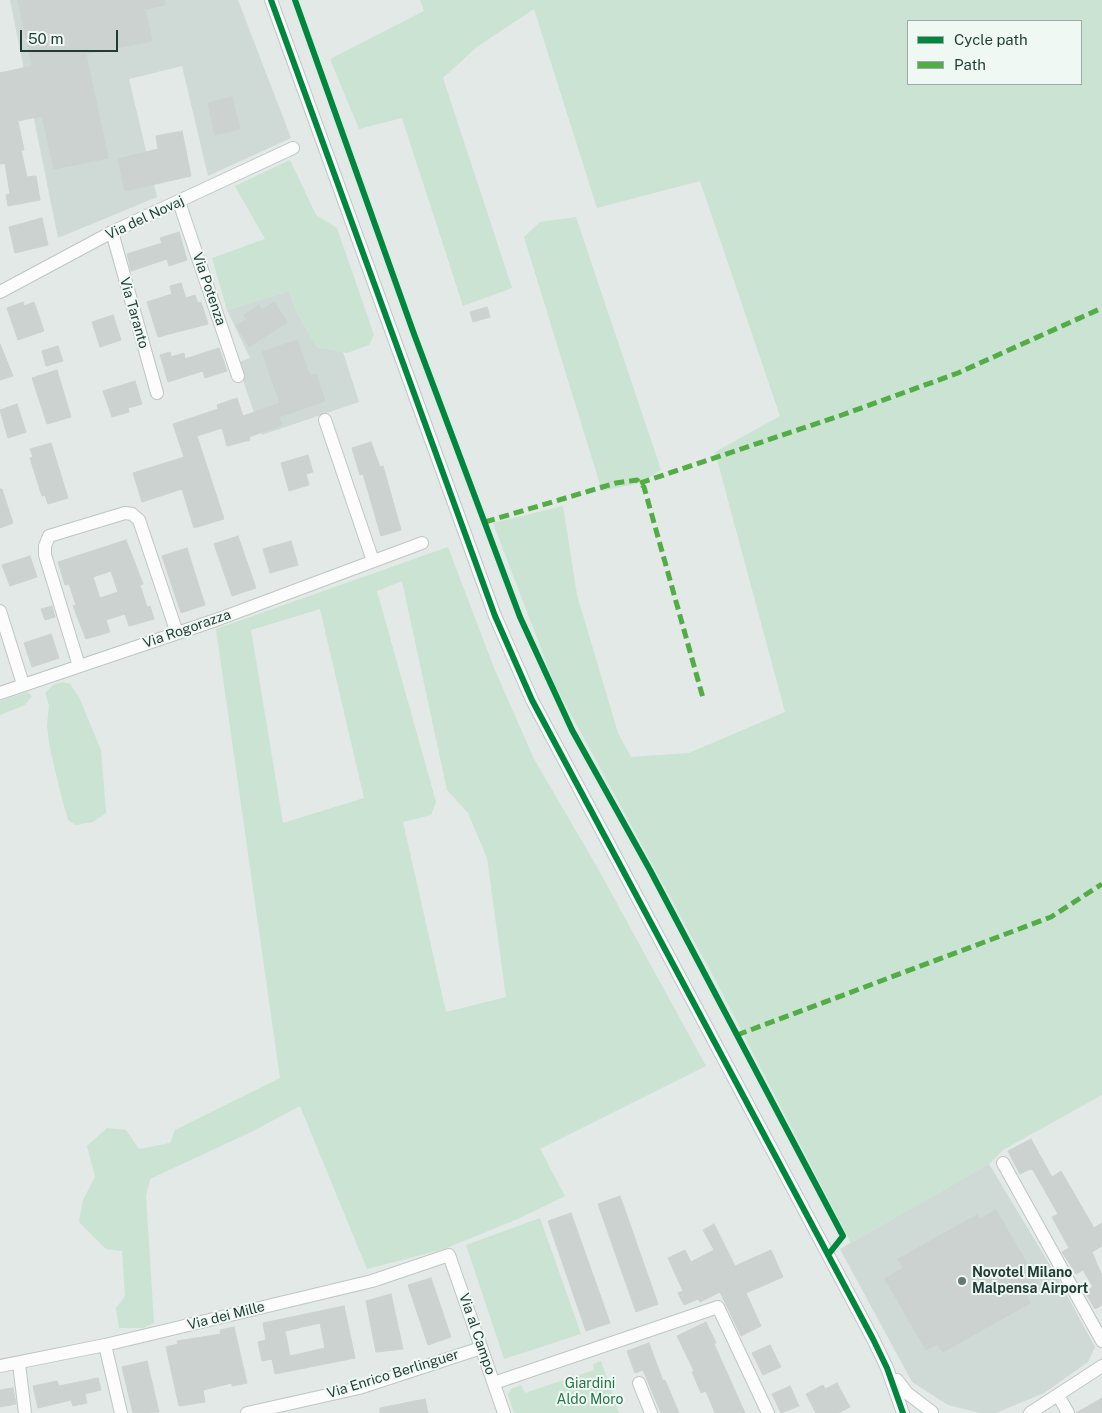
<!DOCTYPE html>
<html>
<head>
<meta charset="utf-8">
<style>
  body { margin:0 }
  #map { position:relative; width:1102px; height:1413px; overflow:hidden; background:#e2e9e6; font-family:"Public Sans",sans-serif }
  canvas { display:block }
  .legend { position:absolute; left:907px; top:20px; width:175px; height:65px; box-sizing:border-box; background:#f0f8f4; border:1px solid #9cada8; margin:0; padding:6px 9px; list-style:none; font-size:15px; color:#1f3d36 }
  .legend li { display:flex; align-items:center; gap:10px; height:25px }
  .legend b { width:25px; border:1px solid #9cada8 }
  .scale { position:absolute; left:20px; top:30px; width:98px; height:22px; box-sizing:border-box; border:2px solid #1f3d36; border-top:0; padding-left:6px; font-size:15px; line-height:18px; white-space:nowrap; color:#1f3d36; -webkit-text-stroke:4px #f0f8f4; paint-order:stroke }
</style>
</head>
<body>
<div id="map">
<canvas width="1102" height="1413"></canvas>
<ul class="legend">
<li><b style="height:6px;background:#00873e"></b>Cycle path</li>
<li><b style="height:6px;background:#52ad45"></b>Path</li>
</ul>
<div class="scale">50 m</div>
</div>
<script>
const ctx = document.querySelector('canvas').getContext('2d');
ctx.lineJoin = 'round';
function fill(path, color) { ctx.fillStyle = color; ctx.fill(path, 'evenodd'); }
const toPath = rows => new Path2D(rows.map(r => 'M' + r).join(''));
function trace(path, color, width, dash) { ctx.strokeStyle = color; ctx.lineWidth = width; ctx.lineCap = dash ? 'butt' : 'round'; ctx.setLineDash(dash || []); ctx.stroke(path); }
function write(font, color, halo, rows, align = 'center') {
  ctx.font = font + ' "Public Sans",sans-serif'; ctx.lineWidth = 4; ctx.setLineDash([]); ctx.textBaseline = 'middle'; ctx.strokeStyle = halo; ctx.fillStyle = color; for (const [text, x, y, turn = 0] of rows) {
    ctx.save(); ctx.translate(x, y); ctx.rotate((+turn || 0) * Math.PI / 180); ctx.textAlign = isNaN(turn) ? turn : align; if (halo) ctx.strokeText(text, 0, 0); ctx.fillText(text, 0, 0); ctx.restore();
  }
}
fill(toPath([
  [10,0,238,0,291,138,208,176,182,66,129,79,157,197,58,238],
  [289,291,297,313,317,347,343,352,359,402,262,435,237,363,250,358,227,310],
  [989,1164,1056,1275,1095,1347,1088,1362,1044,1393,996,1413,980,1413,948,1405,912,1382,840,1249]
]), '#cfdad6');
fill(toPath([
  [420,0,1102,0,1102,1095,1003,1150,989,1164,851,1243,720,989,555,685,493,523,563,506,577,595,618,733,631,757,689,753,785,712,715,452,780,416,700,181,597,208,534,9,478,46,443,78,512,288,463,306,402,118,359,129,330,59,424,11],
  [1081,21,1081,84,908,84,908,21],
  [290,160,316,215,337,228,374,335,369,345,347,353,317,347,297,313,289,291,227,310,212,258,265,239,235,186],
  [576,217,661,470,640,483,602,491,524,237,540,222],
  [448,547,494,668,534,759,597,867,706,1066,540,1149,565,1196,520,1218,444,1249,367,1269,300,1106,253,1131,150,1179,146,1196,154,1323,143,1328,119,1328,116,1308,125,1296,122,1251,106,1249,79,1222,83,1200,95,1177,87,1146,107,1128,126,1130,139,1149,170,1143,175,1130,280,1078,216,629],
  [402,581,447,790,468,813,487,858,506,997,446,1012,403,822,431,815,436,802,377,591],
  [320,609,364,798,283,823,251,630],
  [63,682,70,684,79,697,101,750,106,813,93,822,76,825,68,820,62,799,50,749,47,726,49,705,45,693,53,685],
  [27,692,32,696,25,705,0,715,0,701],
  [540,1218,581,1334,504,1359,466,1245],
  [601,1361,619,1413,514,1413,508,1395,511,1389,521,1385,525,1393,594,1370,593,1364]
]), '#cae3d3');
const building = toPath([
  [18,0,165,0,165,5,145,9,152,41,86,54,108,158,54,169,42,116,18,121,24,150,21,150,27,177,36,176,40,200,8,206,6,195,10,194,5,163,0,164,0,73,32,66,18,0],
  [232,97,240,129,215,135,208,103,232,97],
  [182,131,191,176,125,191,118,159,158,149,156,136,182,131],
  [42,218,48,245,15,253,9,227,42,218],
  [179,232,187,260,169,266,167,259,131,271,127,254,162,243,160,238,179,232],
  [181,283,186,298,195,295,198,303,201,302,208,324,158,337,147,302,172,294,170,286,181,283],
  [23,302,24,306,34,302,44,331,18,340,7,308,23,302],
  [274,302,287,322,249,347,236,326,247,319,244,315,259,305,262,310,274,302],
  [487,307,490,317,473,322,470,312,487,307],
  [113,315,121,340,100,347,92,322,113,315],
  [297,340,310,376,316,374,325,401,279,417,282,425,249,437,250,440,227,446,222,428,197,436,224,519,194,528,182,489,142,502,133,473,184,457,173,424,218,409,217,405,237,398,243,416,280,403,262,352,297,340],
  [0,344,13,376,0,380,0,344],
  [58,346,63,361,46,366,42,351,58,346],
  [219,348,227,371,205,378,203,371,168,382,160,355,170,352,171,357,184,353,185,359,219,348],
  [57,370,71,417,47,424,32,378,57,370],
  [135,381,142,404,128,408,129,412,112,417,103,391,135,381],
  [17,404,26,432,8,438,0,410,17,404],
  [371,442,380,467,383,466,401,530,381,536,363,474,360,475,352,448,371,442],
  [51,443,68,498,48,504,45,495,42,496,30,458,33,457,30,449,51,443],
  [308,455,313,472,306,474,309,485,289,491,281,463,308,455],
  [0,489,2,489,13,523,0,528,0,489],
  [238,536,256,588,232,596,214,544,238,536],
  [126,540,143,584,140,585,147,607,150,606,154,619,129,626,125,614,106,620,110,632,86,639,73,606,76,605,69,584,65,585,58,562,126,540],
  [111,571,118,592,100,598,93,577,111,571],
  [291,541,298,565,270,573,263,549,291,541],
  [187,548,205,605,181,613,162,556,187,548],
  [30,556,37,577,10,586,2,565,30,556],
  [52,606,55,617,45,620,41,609,52,606],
  [51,634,59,658,32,667,24,643,51,634],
  [1031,1139,1052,1177,1061,1171,1094,1228,1102,1223,1102,1246,1092,1252,1102,1276,1102,1305,1095,1309,1085,1292,1093,1287,1083,1270,1076,1274,1062,1252,1069,1248,1052,1217,1058,1214,1033,1170,1030,1169,1020,1174,1008,1151,1031,1139],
  [620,1196,658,1304,636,1312,598,1204,620,1196],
  [996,1210,1038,1283,1024,1291,1030,1303,943,1352,938,1344,926,1350,885,1279,903,1268,898,1259,977,1215,980,1219,996,1210],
  [571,1213,610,1323,586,1331,548,1221,571,1213],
  [714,1224,735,1266,771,1250,783,1277,746,1293,761,1326,741,1336,720,1292,700,1302,698,1299,684,1305,678,1293,683,1291,668,1258,685,1250,691,1262,714,1250,703,1230,714,1224],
  [431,1278,451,1337,428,1345,408,1285,431,1278],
  [391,1294,403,1349,376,1352,366,1301,391,1294],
  [344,1306,355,1358,275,1374,272,1359,262,1361,258,1342,266,1340,263,1323,344,1306],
  [320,1323,325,1348,290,1356,285,1331,320,1323],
  [706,1322,716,1343,714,1344,745,1413,715,1413,706,1391,701,1393,692,1372,694,1371,677,1336,706,1322],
  [234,1327,247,1383,232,1386,232,1383,203,1390,205,1402,179,1406,166,1347,178,1344,177,1341,221,1334,220,1330,234,1327],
  [649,1343,663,1381,665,1380,679,1413,661,1413,643,1370,635,1373,627,1351,649,1343],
  [770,1345,781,1367,763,1375,752,1353,770,1345],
  [147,1361,159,1412,133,1413,122,1367,147,1361],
  [98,1378,101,1390,85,1394,87,1403,73,1406,71,1400,38,1408,33,1386,57,1381,59,1386,98,1378],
  [837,1383,850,1407,838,1413,816,1413,806,1394,823,1385,825,1389,837,1383],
  [790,1386,799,1406,781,1413,772,1394,790,1386],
  [13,1388,16,1404,0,1407,0,1390,13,1388],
  [1102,1398,1102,1413,1076,1413,1102,1398],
  [425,1399,428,1413,380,1413,380,1408,425,1399]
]);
fill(building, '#ccd2d0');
trace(building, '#cbd2cf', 1);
const minor = toPath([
  [271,0,495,616,532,700,873,1339,887,1368,903,1413],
  [179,202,238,376],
  [112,232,157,393],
  [0,292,112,232,293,148],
  [325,420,373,561],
  [0,611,23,684],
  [79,666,45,555,45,546,49,536,125,513,132,514,139,520,177,633],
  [0,693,216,620,422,543],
  [1003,1163,1102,1341],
  [105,1345,121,1413],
  [19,1364,25,1413],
  [0,1366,105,1345,372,1281,449,1255,504,1413],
  [897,1380,907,1393,932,1412],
  [494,1383,718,1307,768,1413],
  [639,1383,651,1413],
  [1058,1395,1068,1413],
  [247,1413,359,1388,481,1348],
  [1030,1413,1102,1366]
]);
trace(minor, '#bfc6c3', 14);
trace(minor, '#fbfcfb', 12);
trace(toPath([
  [640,483,842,415,958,373,1102,308],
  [485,522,616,483,637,480,644,487,703,698],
  [737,1035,1051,917,1102,884]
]), '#52ad45', 5, [10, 5]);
trace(toPath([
  [271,0,495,616,532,700,873,1339,887,1368,903,1413],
  [295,0,414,334,520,617,572,730,650,870,843,1236,828,1255]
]), '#00873e', 6);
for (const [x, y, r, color] of [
  [962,1281,5,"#637974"]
]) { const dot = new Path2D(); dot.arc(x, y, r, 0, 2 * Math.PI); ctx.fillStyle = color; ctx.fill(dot); trace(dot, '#f0f8f4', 2); }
write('14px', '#1f3d36', '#f0f8f4', [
  ["Via del Novaj",145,218,-25],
  ["Via Potenza",209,289,71],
  ["Via Taranto",134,313,74],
  ["Via Rogorazza",187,629,-19],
  ["Via dei Mille",226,1316,-14],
  ["Via al Campo",477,1334,71],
  ["Via Enrico Berlinguer",393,1374,-17]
]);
write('bold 14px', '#1f3d36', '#f0f8f4', [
  ["Novotel Milano",972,1273],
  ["Malpensa Airport",972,1289]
], 'left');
write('14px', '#277649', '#f0f8f4', [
  ["Giardini",590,1384],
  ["Aldo Moro",590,1400]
]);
</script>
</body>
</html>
